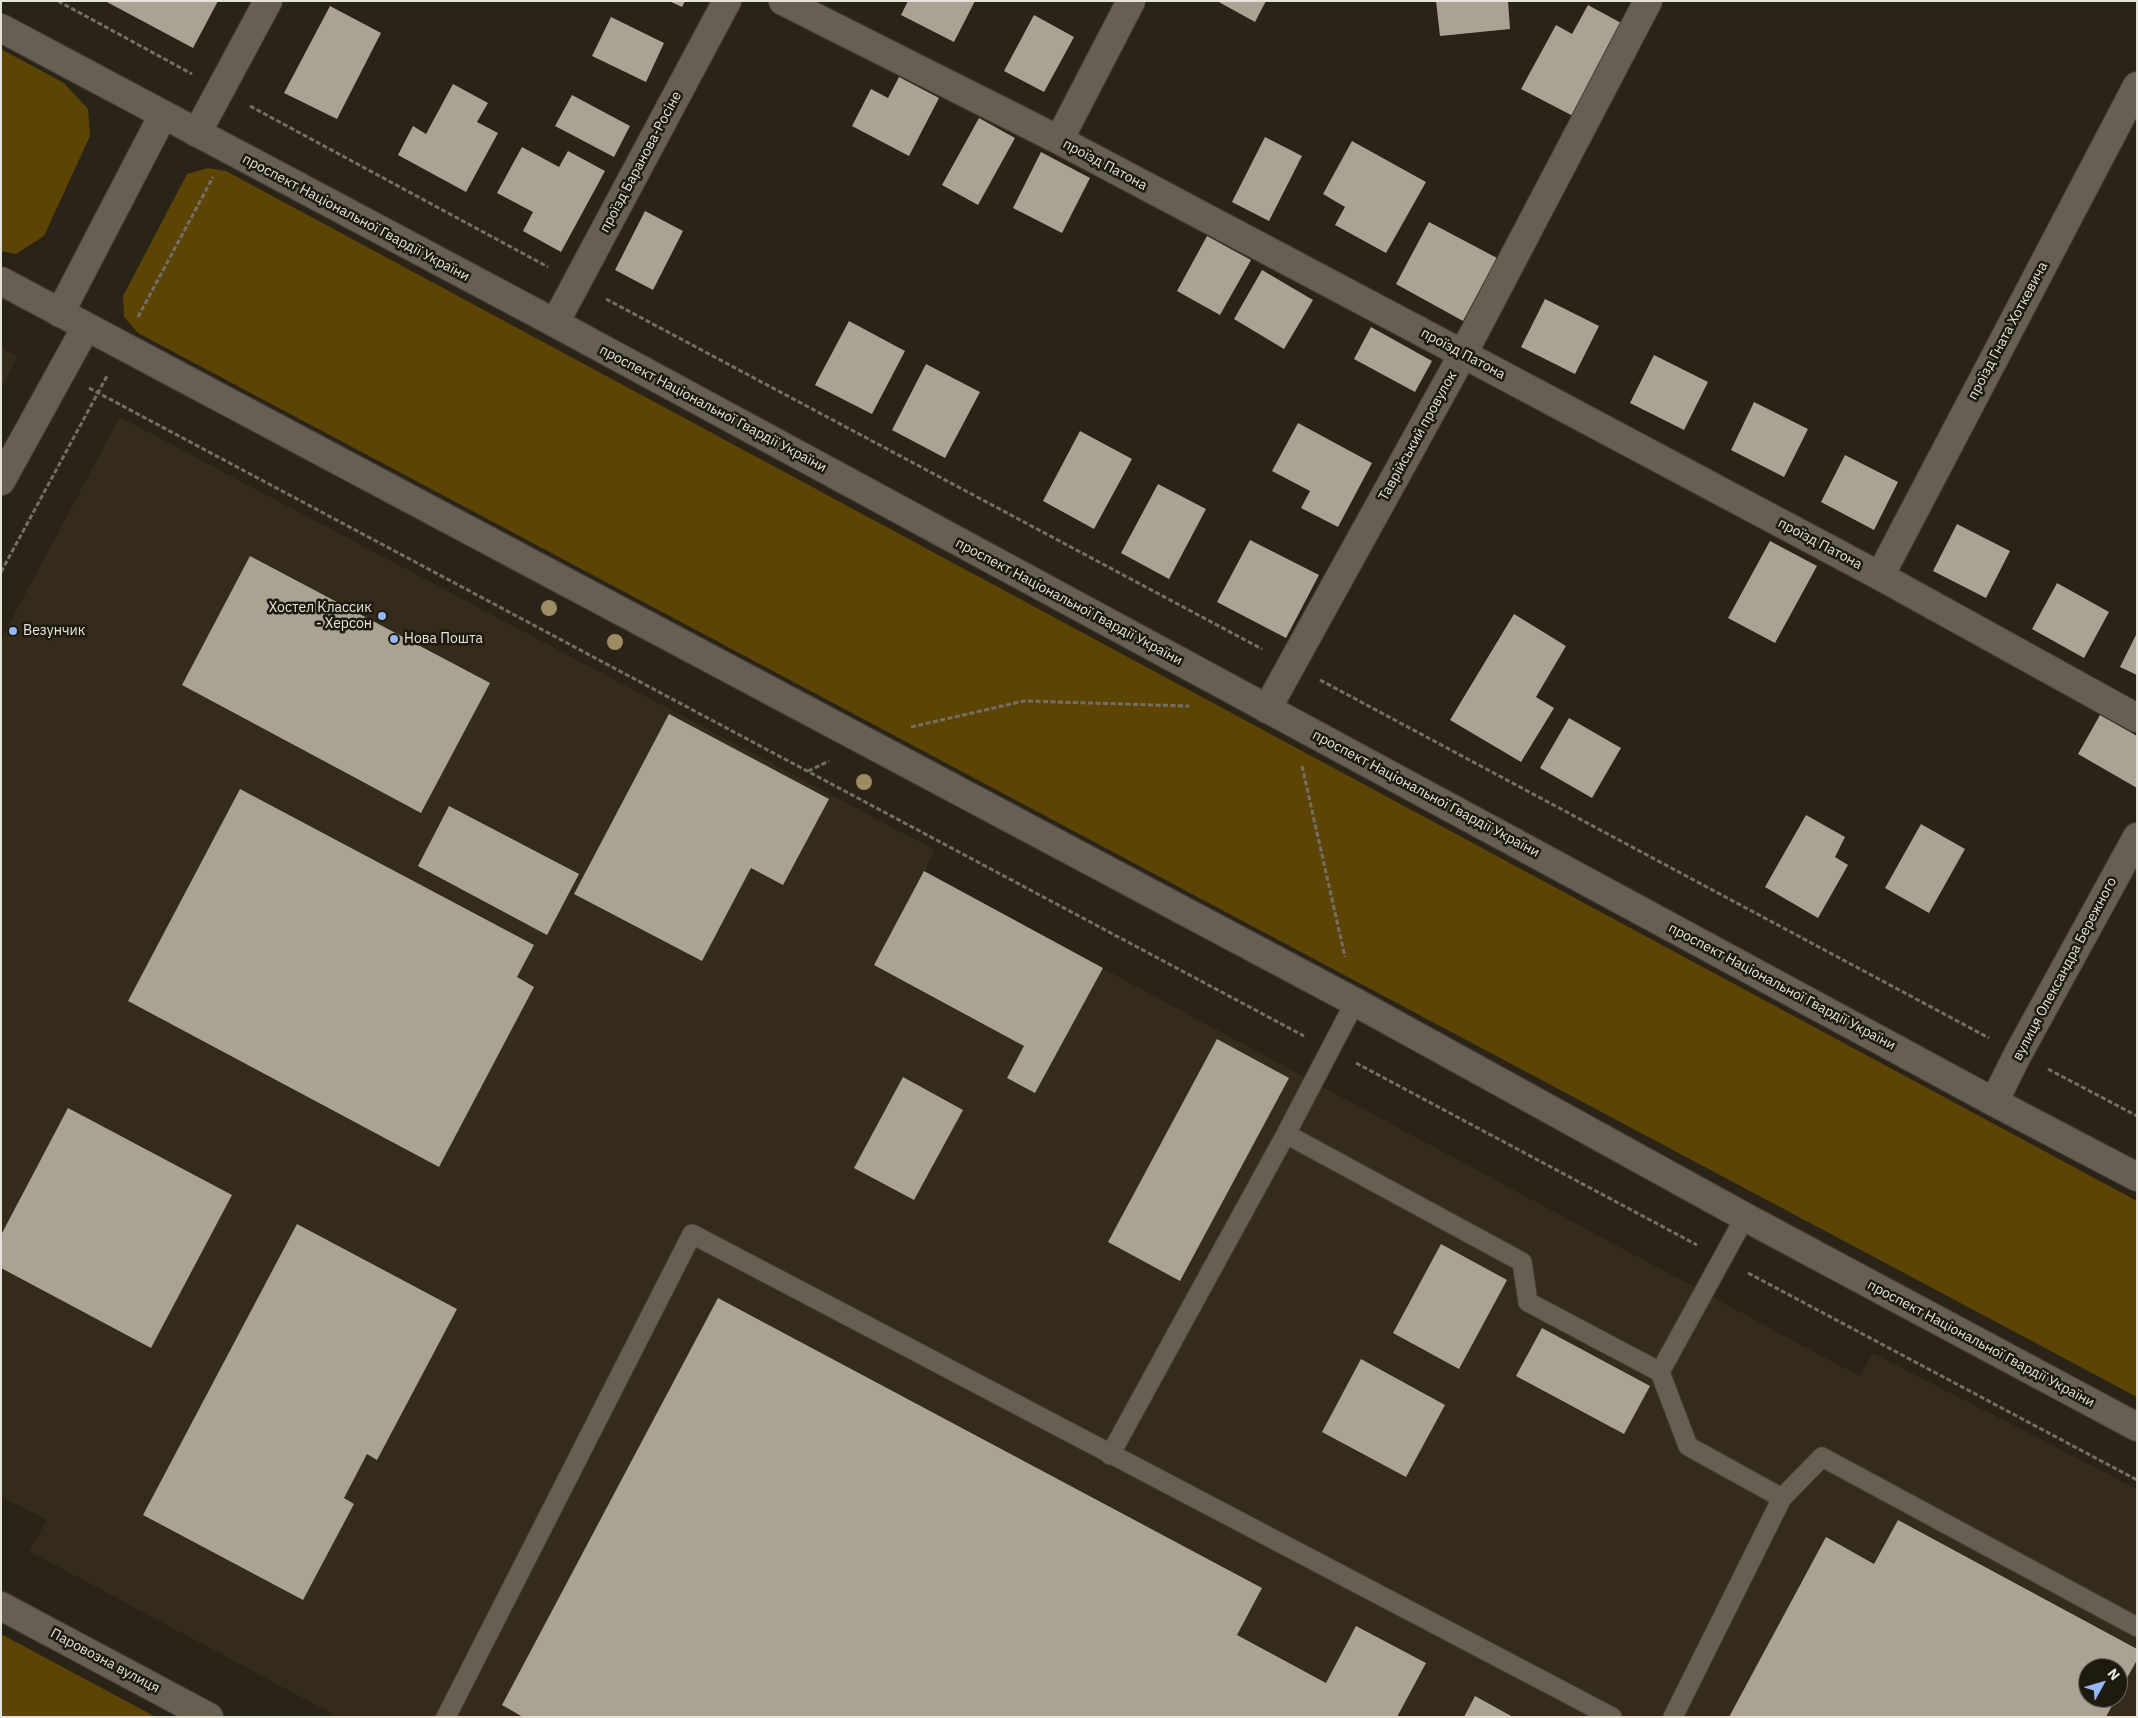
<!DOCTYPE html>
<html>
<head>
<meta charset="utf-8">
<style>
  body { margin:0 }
  #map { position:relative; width:2138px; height:1718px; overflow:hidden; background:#292318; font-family:"IBM Plex Sans",sans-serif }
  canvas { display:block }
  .frame { position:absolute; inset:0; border:2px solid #e6e3db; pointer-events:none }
  .north { position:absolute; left:2078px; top:1658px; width:50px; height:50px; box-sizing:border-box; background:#1f1a0f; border:1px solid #6f6a61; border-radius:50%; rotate:51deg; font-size:14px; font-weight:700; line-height:20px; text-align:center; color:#e6e3db }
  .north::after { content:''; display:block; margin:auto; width:18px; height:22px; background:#95b7fd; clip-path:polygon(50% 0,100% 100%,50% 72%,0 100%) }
</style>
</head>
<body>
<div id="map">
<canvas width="2138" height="1718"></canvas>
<div class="frame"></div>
<div class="north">N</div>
</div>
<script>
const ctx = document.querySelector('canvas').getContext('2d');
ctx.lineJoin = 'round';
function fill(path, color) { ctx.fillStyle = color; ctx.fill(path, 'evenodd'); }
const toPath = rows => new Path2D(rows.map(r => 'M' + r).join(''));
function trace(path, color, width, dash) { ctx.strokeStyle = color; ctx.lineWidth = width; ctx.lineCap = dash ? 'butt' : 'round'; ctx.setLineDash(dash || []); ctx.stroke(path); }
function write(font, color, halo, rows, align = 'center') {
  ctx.font = font + ' "IBM Plex Sans",sans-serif'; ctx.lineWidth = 5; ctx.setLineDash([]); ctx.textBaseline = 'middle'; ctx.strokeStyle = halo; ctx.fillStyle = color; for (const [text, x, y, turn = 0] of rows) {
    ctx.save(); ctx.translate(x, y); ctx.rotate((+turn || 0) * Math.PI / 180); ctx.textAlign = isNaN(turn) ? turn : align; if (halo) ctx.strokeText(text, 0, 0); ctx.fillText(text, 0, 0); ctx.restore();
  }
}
fill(toPath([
  [1,347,18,356,1,388],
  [120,417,935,850,924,872,1859,1376,1873,1353,2137,1489,2137,1717,338,1717,29,1551,47,1520,1,1497,1,639],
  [2088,1668,2118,1668,2118,1698,2088,1698]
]), '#342b1a');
fill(toPath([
  [1,49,64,83,88,109,90,136,44,236,16,254,1,251],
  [208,168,226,171,2137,1201,2137,1397,138,333,124,317,123,296,187,174],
  [1,1634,156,1717,1,1717]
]), '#5c4404');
fill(toPath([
  [105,1,218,1,193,48],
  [669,1,685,1,682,7],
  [908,1,975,1,954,42,901,15],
  [1217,1,1266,1,1255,22],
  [1436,1,1508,1,1510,29,1440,36],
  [1588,5,1623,24,1573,116,1521,89,1556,25,1572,34],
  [330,6,381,33,337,119,284,93],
  [1034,15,1074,37,1044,92,1004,71],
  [611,17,664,43,646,82,592,56],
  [899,77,939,98,909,156,852,126,871,89,888,98],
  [453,84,488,103,477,122,498,133,466,192,398,155,413,126,426,134],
  [572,95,630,126,614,157,555,126],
  [979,118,1015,138,978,205,942,185],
  [1265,137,1302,156,1269,221,1232,202],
  [1352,141,1426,182,1386,253,1335,225,1345,207,1323,194],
  [522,147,559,167,568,151,605,171,561,252,523,231,533,212,497,193],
  [1041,152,1090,178,1062,233,1013,208],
  [645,211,683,231,653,290,615,270],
  [1429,222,1497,258,1463,321,1396,284],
  [1207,236,1251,260,1220,315,1177,291],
  [1262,270,1313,300,1284,349,1234,319],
  [1545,299,1599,326,1575,374,1521,347],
  [849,321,905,351,872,414,815,385],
  [1371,327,1432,361,1415,392,1354,359],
  [1654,355,1708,382,1684,430,1630,403],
  [926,364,980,392,945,458,892,430],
  [1754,402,1808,429,1784,477,1731,450],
  [1298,423,1372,463,1338,527,1301,508,1310,491,1272,471],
  [1080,431,1132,459,1094,529,1043,501],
  [1845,455,1898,482,1874,530,1821,502],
  [1158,484,1206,509,1169,579,1121,553],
  [1957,524,2010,551,1986,598,1933,571],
  [1250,540,1319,575,1286,638,1217,602],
  [1770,541,1817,566,1775,643,1728,618],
  [250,556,490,683,421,813,182,685],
  [2057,583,2109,612,2084,658,2032,629],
  [1514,614,1566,646,1536,697,1554,708,1521,762,1450,720],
  [2137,633,2137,675,2120,667],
  [669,714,829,799,783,885,751,868,702,961,574,894],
  [2100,715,2137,736,2137,788,2078,754],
  [1569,718,1621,748,1592,798,1540,768],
  [240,789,534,945,517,977,534,987,439,1167,128,1001],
  [449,806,579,874,547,935,418,866],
  [1806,815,1845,837,1835,857,1848,865,1818,918,1765,887],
  [1921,824,1965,849,1929,913,1885,888],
  [924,871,1103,968,1035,1093,1007,1078,1024,1046,874,965],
  [1217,1039,1289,1078,1180,1281,1108,1242],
  [903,1077,963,1110,914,1200,854,1168],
  [68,1108,232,1195,151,1348,1,1268,1,1235],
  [297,1224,457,1309,377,1460,367,1454,344,1498,354,1504,303,1600,143,1515],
  [1441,1244,1507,1280,1459,1369,1393,1333],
  [718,1298,1262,1588,1237,1635,1326,1683,1356,1626,1426,1663,1397,1717,523,1717,502,1705],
  [1542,1328,1650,1386,1624,1434,1516,1376],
  [1361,1359,1445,1405,1406,1477,1322,1432],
  [1898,1520,2137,1649,2137,1660,2118,1694,2118,1668,2088,1668,2088,1698,2116,1698,2106,1717,1729,1717,1826,1537,1874,1564],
  [1475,1696,1513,1717,1464,1717]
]), '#aaa394');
const service = toPath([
  [1286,1134,1355,1002],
  [1745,1217,1660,1372,1688,1446,1782,1498],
  [1110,1455,1286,1134,1522,1262,1528,1302,1660,1372],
  [446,1717,692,1234,1612,1717],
  [1673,1717,1782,1498,1822,1457,2137,1627]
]);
const minor = toPath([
  [783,1,1059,140,1463,354,1880,576,2137,718],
  [197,133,268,1],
  [1059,140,1131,1],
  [60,313,163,115],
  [555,323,727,1],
  [1,481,86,327],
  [1880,576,2137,86],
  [1267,709,1463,354,1648,1],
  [1994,1102,2018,1054,2137,837]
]);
const tertiary = toPath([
  [1,28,555,323,1994,1102,2137,1177],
  [1,281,1355,1002,1745,1217,2137,1427]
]);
const secondary = toPath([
  [1,1606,209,1717]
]);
trace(service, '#444037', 21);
trace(minor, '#444037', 30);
trace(tertiary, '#444037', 30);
trace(secondary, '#444037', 30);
trace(toPath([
  [58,1,192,74],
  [250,106,548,267],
  [606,299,1262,649],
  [138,317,213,177],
  [89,388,1304,1036],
  [1,572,107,376],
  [1320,680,1989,1038],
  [911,727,1024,701,1189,706],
  [1302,766,1345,957],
  [808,771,829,761],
  [1356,1063,1697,1245],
  [2048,1069,2137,1116],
  [1748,1273,2137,1480]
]), '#746f66', 3, [5, 2.5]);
trace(service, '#665f52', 19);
trace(minor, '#665f52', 28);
trace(tertiary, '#665f52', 28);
trace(secondary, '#665f52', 28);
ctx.fillStyle = '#9e8a63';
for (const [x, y] of [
  [549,608],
  [615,642],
  [864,782]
]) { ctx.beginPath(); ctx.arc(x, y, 8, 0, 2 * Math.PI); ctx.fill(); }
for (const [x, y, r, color] of [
  [382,616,5,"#95b7fd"],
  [13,631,5,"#95b7fd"],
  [394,639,5,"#95b7fd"]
]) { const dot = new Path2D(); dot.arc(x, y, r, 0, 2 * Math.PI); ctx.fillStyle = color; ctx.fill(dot); trace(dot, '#1f1a0f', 2); }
write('14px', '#e6e3db', '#1f1a0f', [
  ["проїзд Баранова-Росіне",641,162,-62],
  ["проїзд Патона",1105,165,28],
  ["проспект Національної Гвардії України",356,218,28],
  ["проїзд Гната Хоткевича",2008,331,-62],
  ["проїзд Патона",1463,354,28],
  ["проспект Національної Гвардії України",713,409,28],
  ["Таврійський провулок",1418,436,-61],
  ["проїзд Патона",1820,544,28],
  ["проспект Національної Гвардії України",1069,602,28],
  ["проспект Національної Гвардії України",1426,794,28],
  ["вулиця Олександра Бережного",2065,969,-62],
  ["проспект Національної Гвардії України",1782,987,28],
  ["проспект Національної Гвардії України",1981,1344,28],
  ["Паровозна вулиця",105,1661,28]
]);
write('14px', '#e6e3db', '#1f1a0f', [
  ["Хостел Классик",372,608,"right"],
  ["- Херсон",372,624,"right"],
  ["Везунчик",23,631],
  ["Нова Пошта",404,639]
], 'left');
</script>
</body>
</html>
